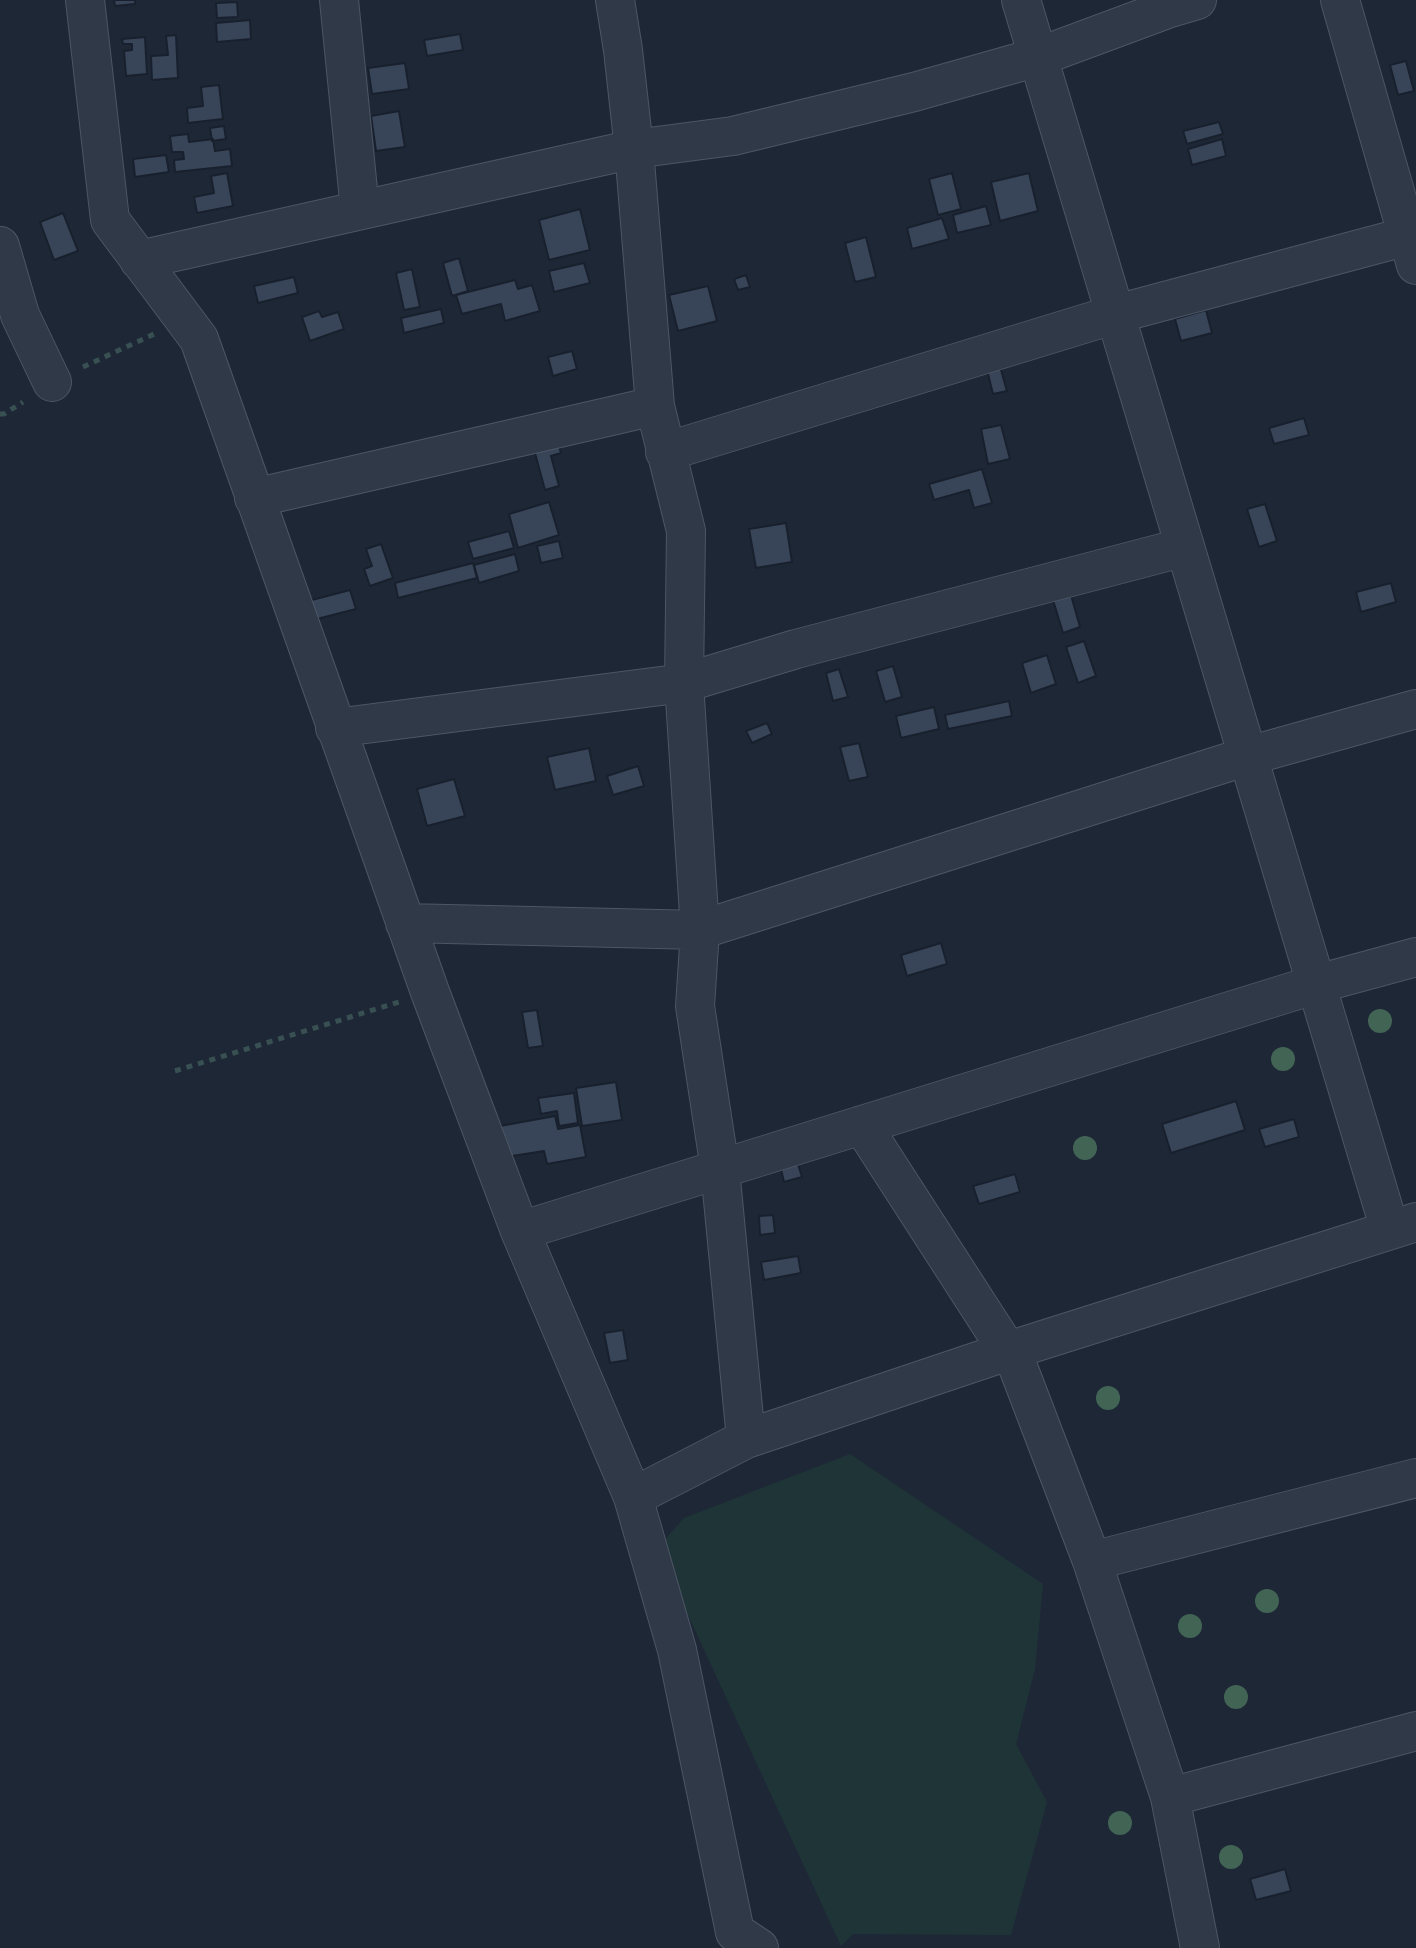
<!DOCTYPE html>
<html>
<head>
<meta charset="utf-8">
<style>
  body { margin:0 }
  canvas { display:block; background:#1d2736 }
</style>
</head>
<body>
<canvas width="1416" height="1948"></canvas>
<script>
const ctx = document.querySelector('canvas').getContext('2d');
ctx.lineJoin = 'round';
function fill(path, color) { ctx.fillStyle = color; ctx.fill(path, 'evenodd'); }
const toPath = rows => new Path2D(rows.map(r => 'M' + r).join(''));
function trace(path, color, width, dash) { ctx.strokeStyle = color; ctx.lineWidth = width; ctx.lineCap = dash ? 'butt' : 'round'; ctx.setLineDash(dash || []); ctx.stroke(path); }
fill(toPath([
  [850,1454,1043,1584,1035,1669,1016,1744,1047,1802,1011,1935,853,1934,841,1946,657,1548,684,1518]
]), '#1f3437');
const building = toPath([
  [114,0,135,0,135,4,115,6,114,0],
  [237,2,238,17,217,18,216,3,237,2],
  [250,20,251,39,217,42,216,23,250,20],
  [460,34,463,50,427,56,424,40,460,34],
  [176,35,178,78,152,80,151,56,168,55,166,36,176,35],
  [145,37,147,74,126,76,124,51,132,50,132,44,123,44,122,39,145,37],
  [1406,61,1414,91,1398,95,1390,65,1406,61],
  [405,63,409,89,372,94,368,68,405,63],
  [219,85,223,119,188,123,187,108,203,106,201,87,219,85],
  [399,111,405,147,376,151,371,116,399,111],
  [1219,122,1223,134,1187,144,1183,131,1219,122],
  [224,126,226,139,212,141,210,128,224,126],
  [188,134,189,142,213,139,215,151,230,149,232,166,175,172,174,160,184,159,183,152,172,152,170,136,188,134],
  [1222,139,1226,156,1192,165,1188,149,1222,139],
  [166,155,169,172,135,177,133,159,166,155],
  [227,173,233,206,197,213,194,197,214,193,211,176,227,173],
  [952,173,961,209,938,215,929,179,952,173],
  [1029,173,1038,211,1000,221,991,182,1029,173],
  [986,206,991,225,957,233,953,215,986,206],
  [580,209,590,250,549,260,539,220,580,209],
  [63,213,78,251,54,260,40,222,63,213],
  [942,218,949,239,912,249,907,228,942,218],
  [866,237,876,277,855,282,845,243,866,237],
  [459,258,468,291,452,296,443,263,459,258],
  [584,263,590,283,554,292,549,271,584,263],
  [412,269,420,307,404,310,396,273,412,269],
  [746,275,750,287,738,290,734,279,746,275],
  [294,277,298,293,258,303,254,286,294,277],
  [515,280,518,289,532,285,540,311,505,321,501,304,462,314,456,295,515,280],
  [708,286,717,321,678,331,669,295,708,286],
  [441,309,444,323,404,333,401,318,441,309],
  [1206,310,1212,333,1181,341,1175,319,1206,310],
  [319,311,322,317,338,312,344,329,310,341,302,317,319,311],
  [572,351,577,369,553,376,548,357,572,351],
  [998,359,1007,391,993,394,985,362,998,359],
  [1304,418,1309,435,1274,444,1269,428,1304,418],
  [1001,425,1010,459,988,464,981,429,1001,425],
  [557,439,561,453,551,456,559,486,545,490,533,446,557,439],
  [982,469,992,503,974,508,969,490,934,500,929,484,982,469],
  [549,502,559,535,518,548,509,514,549,502],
  [1265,504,1277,541,1259,547,1247,509,1265,504],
  [786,523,792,562,756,568,749,529,786,523],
  [509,531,514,548,473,559,468,542,509,531],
  [559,541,563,558,541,563,537,546,559,541],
  [381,544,393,578,370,586,364,569,372,566,366,549,381,544],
  [515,554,519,571,479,583,474,565,515,554],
  [473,563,477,578,398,598,395,583,473,563],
  [1391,583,1396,602,1361,612,1356,592,1391,583],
  [350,590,356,609,313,620,308,601,350,590],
  [1071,595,1080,627,1063,633,1053,600,1071,595],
  [1084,641,1096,676,1078,683,1066,647,1084,641],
  [1047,655,1056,684,1031,693,1022,663,1047,655],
  [893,666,902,697,885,702,876,671,893,666],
  [839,669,848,697,833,701,826,673,839,669],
  [1009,701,1012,716,948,729,945,715,1009,701],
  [934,707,939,729,901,738,896,716,934,707],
  [767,723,772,734,752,743,746,731,767,723],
  [859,743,868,777,849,781,840,747,859,743],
  [589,748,596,781,555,790,547,757,589,748],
  [638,766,644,786,613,795,607,776,638,766],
  [454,779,465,816,427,826,417,789,454,779],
  [941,943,947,964,907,976,901,955,941,943],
  [537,1010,543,1046,528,1048,522,1012,537,1010],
  [616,1082,622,1120,582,1126,576,1088,616,1082],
  [574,1093,578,1123,559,1126,557,1111,541,1114,538,1098,574,1093],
  [1236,1101,1245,1130,1171,1153,1162,1124,1236,1101],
  [555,1116,558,1129,580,1125,586,1157,547,1164,544,1151,506,1157,500,1126,555,1116],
  [1294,1119,1299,1137,1265,1147,1259,1129,1294,1119],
  [797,1161,802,1177,784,1182,780,1165,797,1161],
  [1015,1174,1020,1192,979,1204,973,1186,1015,1174],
  [773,1215,775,1233,760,1235,759,1216,773,1215],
  [798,1256,801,1273,764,1280,761,1262,798,1256],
  [623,1330,628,1360,610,1363,604,1333,623,1330],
  [1285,1869,1291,1891,1256,1900,1250,1879,1285,1869]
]);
fill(building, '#384558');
trace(building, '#18202d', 2);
const minor = toPath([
  [85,0,110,220,199,339,430,992,520,1231,633,1497,677,1650,735,1932,759,1948],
  [339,0,360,210],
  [615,0,623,50,634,149,655,406,686,531,684,683,700,930,695,1006,720,1169,746,1439],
  [1021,0,1390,1230],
  [1340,0,1416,265],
  [0,246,20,315,52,382],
  [139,260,634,149,733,136,914,92,1038,57,1170,8,1197,0],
  [665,452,1116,314,1408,236],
  [254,498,655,406],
  [335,728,684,683,796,649,1185,547],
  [405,923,700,930,1248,756,1416,709],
  [862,1125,1018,1367,1092,1561,1170,1797,1200,1948],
  [520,1231,1317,984,1416,957],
  [633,1497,746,1439,1008,1351,1416,1222],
  [1092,1561,1416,1478],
  [1170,1797,1416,1731]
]);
trace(minor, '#4d5665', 40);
trace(toPath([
  [83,367,154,334],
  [0,414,4,414,23,402],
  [175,1071,399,1002]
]), '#395052', 5, [6, 6]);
trace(minor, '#303947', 38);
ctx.fillStyle = '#426455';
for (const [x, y] of [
  [1380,1021],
  [1283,1059],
  [1085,1148],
  [1108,1398],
  [1267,1601],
  [1190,1626],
  [1236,1697],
  [1120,1823],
  [1231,1857]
]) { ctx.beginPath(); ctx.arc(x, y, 12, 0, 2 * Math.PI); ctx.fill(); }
</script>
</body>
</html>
